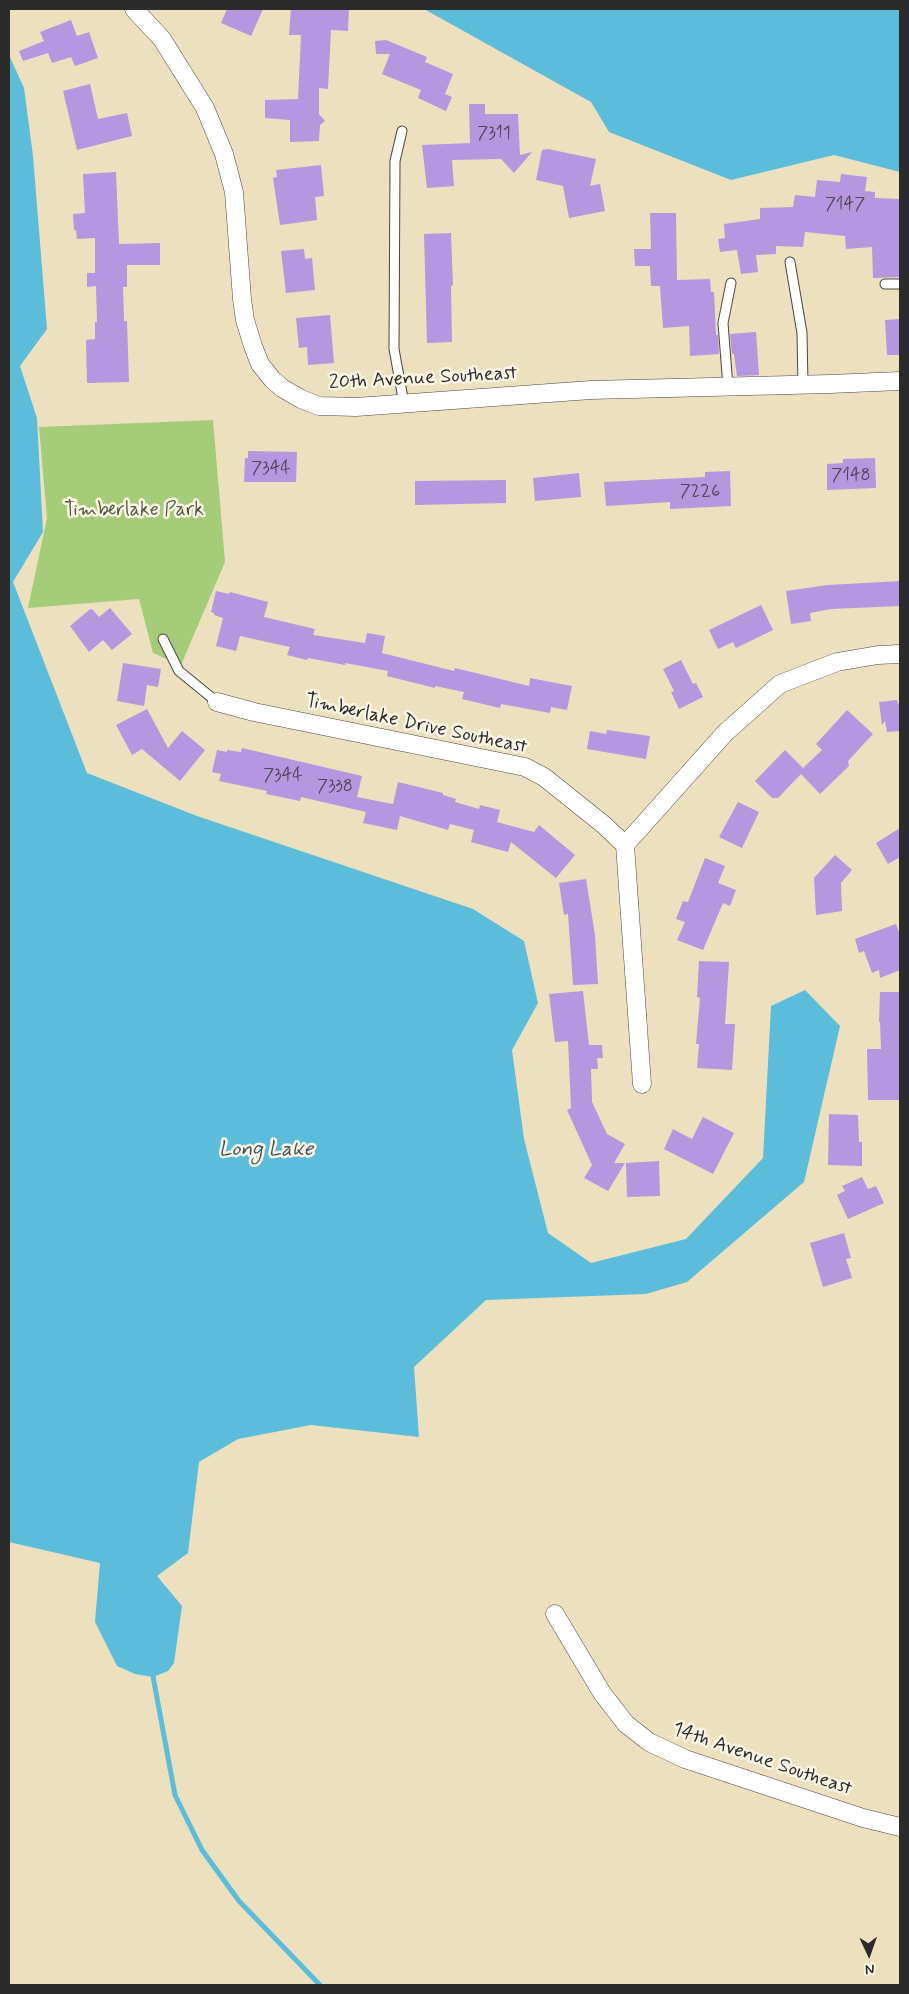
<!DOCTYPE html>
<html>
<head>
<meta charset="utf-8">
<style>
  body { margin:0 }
  #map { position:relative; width:909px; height:1994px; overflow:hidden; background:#ede0bf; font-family:Mynerve,sans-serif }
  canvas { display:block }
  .frame { position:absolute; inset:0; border:10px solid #2b2b2b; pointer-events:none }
  .north { position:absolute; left:844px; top:1929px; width:50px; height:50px; -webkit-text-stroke:4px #fcf5e5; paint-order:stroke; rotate:177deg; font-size:14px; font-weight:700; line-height:20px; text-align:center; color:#2b2b2b }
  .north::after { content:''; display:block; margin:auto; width:18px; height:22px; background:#2b2b2b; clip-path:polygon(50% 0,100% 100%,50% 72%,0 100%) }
</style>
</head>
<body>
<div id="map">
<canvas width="909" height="1994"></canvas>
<div class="frame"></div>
<div class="north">N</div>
</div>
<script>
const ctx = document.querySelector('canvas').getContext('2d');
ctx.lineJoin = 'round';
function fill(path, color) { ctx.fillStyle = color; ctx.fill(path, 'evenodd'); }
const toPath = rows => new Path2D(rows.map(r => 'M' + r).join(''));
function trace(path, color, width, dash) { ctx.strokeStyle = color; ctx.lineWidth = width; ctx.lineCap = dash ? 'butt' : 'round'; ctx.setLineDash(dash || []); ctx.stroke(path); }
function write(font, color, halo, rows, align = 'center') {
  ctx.font = font + ' Mynerve,sans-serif'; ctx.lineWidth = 5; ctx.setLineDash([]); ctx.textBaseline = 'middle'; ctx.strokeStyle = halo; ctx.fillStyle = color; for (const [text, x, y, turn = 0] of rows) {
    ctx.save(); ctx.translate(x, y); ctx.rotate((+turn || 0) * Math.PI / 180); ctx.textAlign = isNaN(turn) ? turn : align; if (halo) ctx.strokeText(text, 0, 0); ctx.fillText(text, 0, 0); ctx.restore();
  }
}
fill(toPath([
  [213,420,225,562,181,665,153,653,139,599,28,608,47,518,39,427]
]), '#a5cd79');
fill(toPath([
  [424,9,900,9,900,172,834,155,731,180,609,132,591,102],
  [9,55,24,88,33,156,47,329,20,366,37,418,43,532,13,582,87,773,197,816,473,909,524,941,538,1003,512,1050,524,1139,548,1233,591,1263,686,1239,763,1158,771,1006,805,990,840,1026,804,1182,687,1282,646,1294,486,1300,414,1367,419,1437,311,1425,238,1439,199,1462,188,1553,157,1576,182,1606,174,1663,168,1671,153,1677,135,1674,117,1666,95,1622,100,1563,9,1542]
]), '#5bbdd9');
trace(toPath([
  [152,1671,175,1795,202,1850,239,1901,320,1985]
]), '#5bbdd9', 5);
fill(toPath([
  [227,9,263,9,251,36,221,23],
  [291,9,349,9,348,31,331,30,328,89,319,88,319,114,325,121,320,125,319,141,290,142,290,120,265,118,265,100,298,99,301,35,289,35],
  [71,20,77,36,89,32,98,58,75,66,71,57,52,63,48,53,23,61,19,51,44,41,40,32],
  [386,40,427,57,425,62,453,74,445,94,452,97,446,111,418,98,421,90,382,74,390,54,376,54,375,41],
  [90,84,98,119,127,113,132,136,77,150,63,91],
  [469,104,485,104,485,114,518,114,520,155,532,152,514,173,501,159,452,160,454,186,427,188,422,145,470,143],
  [548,149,596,159,590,186,600,184,605,211,569,218,563,186,536,180,542,150],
  [321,165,324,196,315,197,317,220,280,225,273,178,277,177,276,170],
  [116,172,119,244,160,243,160,265,127,265,127,287,123,287,124,321,127,321,129,382,87,383,86,340,95,339,95,322,97,322,96,286,87,287,87,273,95,273,95,238,77,239,76,230,74,230,73,214,85,213,83,174],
  [841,174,867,177,865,191,875,192,875,198,900,199,900,277,873,278,872,247,846,249,845,236,805,232,803,247,776,246,776,254,756,255,758,272,741,274,737,250,720,252,718,239,725,238,724,224,760,219,760,208,793,207,795,195,815,197,817,180,840,182],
  [650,213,676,213,677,280,710,279,711,292,714,292,716,335,718,335,719,354,690,356,689,326,663,328,660,286,651,286,650,266,635,266,634,249,651,249],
  [451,233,453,285,451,286,452,342,427,343,424,234],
  [304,249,305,259,312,258,315,290,286,293,281,251],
  [330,315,334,363,308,365,307,347,299,348,296,318],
  [900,319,900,355,887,355,885,320],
  [756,332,759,375,737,376,734,354,732,354,730,334],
  [248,451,297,452,296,482,244,482,245,458,248,458],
  [875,458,876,488,827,490,827,464,843,463,843,459],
  [730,471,731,506,670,509,670,502,606,506,604,482,705,477,705,472],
  [579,473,581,497,535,501,533,478],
  [506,480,506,503,415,505,415,481],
  [900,581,900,606,831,609,810,613,811,621,791,624,786,591,828,585],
  [216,591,229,594,230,592,268,602,264,617,315,629,313,635,365,643,367,633,385,636,382,653,454,671,455,668,529,686,530,678,572,686,567,710,551,707,550,713,501,704,500,708,462,699,464,692,435,686,435,688,387,676,388,671,345,663,345,665,308,658,307,660,287,655,290,647,258,640,240,636,236,651,216,646,223,618,214,615,214,613,211,612],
  [761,605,773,630,736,648,733,642,718,649,709,630],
  [110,608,132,634,112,650,103,640,89,652,70,626,89,610,92,609,99,617],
  [681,660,693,684,696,683,703,697,679,709,671,692,674,691,663,669],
  [123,663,161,669,158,687,147,685,144,706,117,701],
  [897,700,898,704,900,703,900,731,887,732,885,721,882,725,879,702],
  [147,709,168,748,182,731,205,750,180,781,142,749,132,755,116,725],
  [847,710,873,734,848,761,849,766,820,794,801,774,778,798,772,798,755,781,785,750,803,768,822,750,816,744],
  [607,730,650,736,646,759,587,749,590,731,606,734],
  [242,748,362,776,357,797,393,804,398,782,443,793,443,795,456,799,455,802,479,809,480,805,500,810,497,822,534,832,539,825,575,855,556,878,511,842,508,852,471,842,474,830,450,824,448,830,400,816,397,830,363,823,366,812,301,797,300,801,266,794,267,791,219,781,221,774,212,772,217,750,227,752,227,750,241,752],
  [738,802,759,812,742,848,719,837],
  [900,828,900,857,888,864,876,843],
  [835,855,852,870,841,883,842,911,816,915,814,878],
  [705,858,725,866,718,883,736,890,730,906,723,903,703,950,677,940,685,922,676,919,683,901,688,902],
  [586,879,595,935,598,984,573,985,568,914,564,915,559,883],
  [896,924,900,935,900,970,880,978,879,970,872,973,864,951,859,953,855,939],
  [699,961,729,962,725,1024,735,1024,732,1070,697,1068,699,1044,696,1044,700,998,697,997],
  [583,991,589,1045,602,1045,603,1058,597,1058,598,1069,591,1069,592,1102,607,1134,625,1144,614,1163,625,1163,608,1191,584,1178,592,1165,567,1110,571,1108,568,1041,555,1042,549,994],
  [880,992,900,992,900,1100,868,1100,867,1049,881,1049,880,1022,879,1022],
  [829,1114,858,1115,859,1142,862,1142,862,1166,828,1165],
  [703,1117,734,1133,713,1174,664,1149,673,1129,692,1139],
  [659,1161,660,1196,627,1197,626,1163],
  [862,1177,868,1189,876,1186,884,1203,848,1219,837,1195,845,1191,842,1186],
  [844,1233,851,1258,846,1259,852,1278,823,1287,810,1243]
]), '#b596df');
const service = toPath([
  [402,131,395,161,394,349,404,404],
  [790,262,802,333,803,385],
  [885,284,900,284],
  [728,387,723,323,731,283],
  [163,639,179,671,217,702]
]);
const minor = toPath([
  [134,9,162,39,205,108,224,154,234,192,242,299,245,320,253,346,260,364,272,379,282,388,301,399,319,406,356,407,591,390,830,384,900,381],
  [217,702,254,712,525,767,544,777,604,825,625,845],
  [625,845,725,733,780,684,837,662,878,655,900,654],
  [625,845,642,1084],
  [555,1614,602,1693,626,1724,649,1742,685,1759,863,1818,900,1827]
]);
trace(service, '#484641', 11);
trace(minor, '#484641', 19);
trace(service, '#fff', 9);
trace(minor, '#fff', 18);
write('18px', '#4e4658', null, [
  ["7311",494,134],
  ["7147",845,205],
  ["7344",271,469],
  ["7148",851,476],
  ["7226",700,492],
  ["7344",283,776],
  ["7338",335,787]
]);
write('20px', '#2b2b2b', '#fcf5e5', [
  ["20th Avenue Southeast",423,379,-3],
  ["Timberlake Drive Southeast",416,725,12],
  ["14th Avenue Southeast",762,1760,19]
]);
write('20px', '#505c42', '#fcf5e5', [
  ["Timberlake Park",134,511]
]);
write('italic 21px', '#39575f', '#fcf5e5', [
  ["Long Lake",266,1151]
]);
</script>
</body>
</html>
